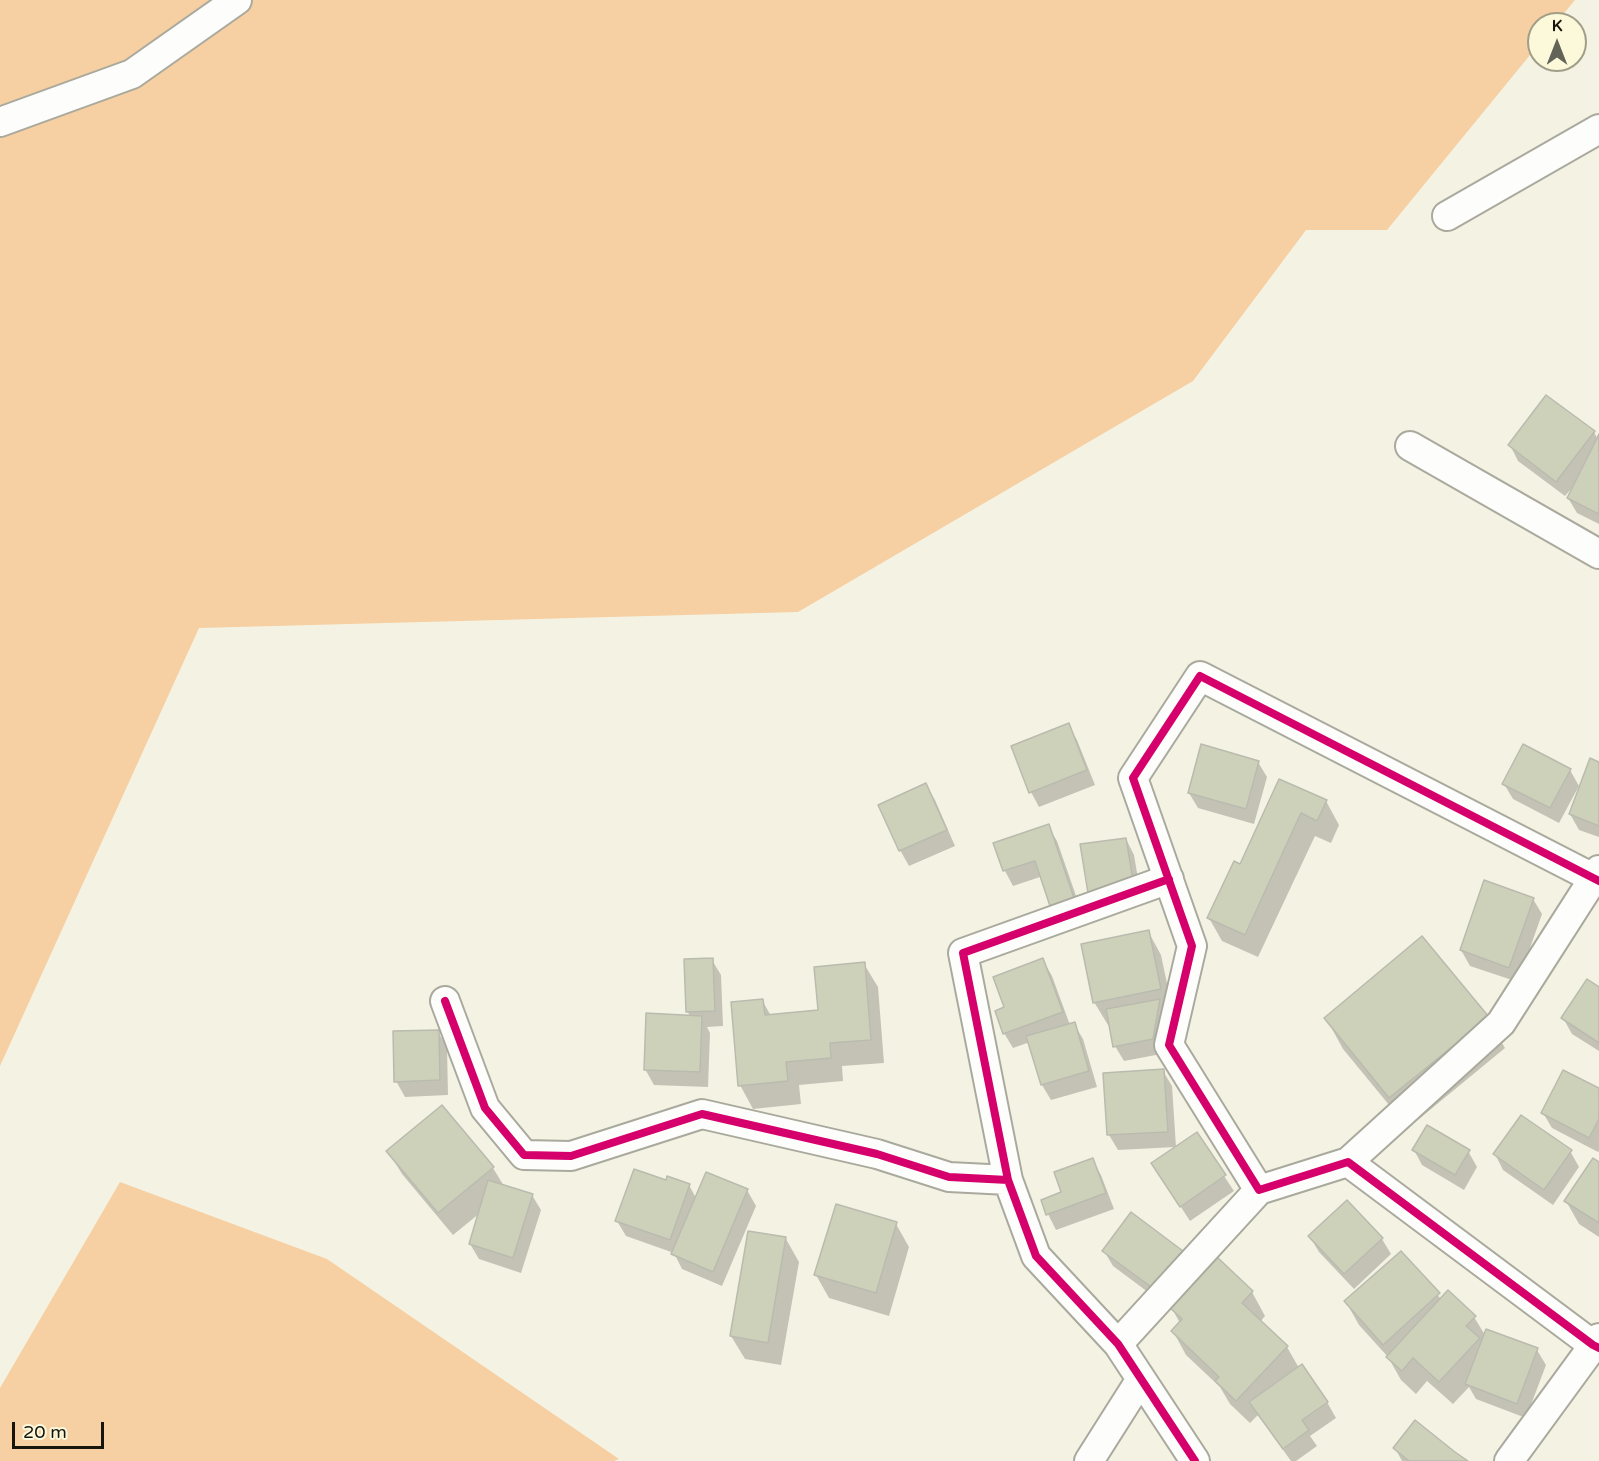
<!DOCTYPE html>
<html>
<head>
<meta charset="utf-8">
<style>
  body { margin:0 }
  #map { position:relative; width:1599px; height:1461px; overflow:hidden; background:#f4f3e3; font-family:"Varela Round",sans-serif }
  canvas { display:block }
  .north { position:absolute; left:1527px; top:12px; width:60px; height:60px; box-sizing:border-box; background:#fcf9db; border:2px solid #a09e88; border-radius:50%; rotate:0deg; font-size:16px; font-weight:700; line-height:24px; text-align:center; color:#17150b }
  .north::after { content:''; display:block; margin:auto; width:21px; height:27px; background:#646357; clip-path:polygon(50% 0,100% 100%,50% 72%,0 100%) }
  .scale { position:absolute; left:12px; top:1422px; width:92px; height:27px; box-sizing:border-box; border:3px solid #17150b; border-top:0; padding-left:8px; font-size:18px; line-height:21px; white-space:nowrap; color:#17150b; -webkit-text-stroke:4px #fcf9db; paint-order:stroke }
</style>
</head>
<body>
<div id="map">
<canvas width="1599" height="1461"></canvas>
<div class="north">K</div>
<div class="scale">20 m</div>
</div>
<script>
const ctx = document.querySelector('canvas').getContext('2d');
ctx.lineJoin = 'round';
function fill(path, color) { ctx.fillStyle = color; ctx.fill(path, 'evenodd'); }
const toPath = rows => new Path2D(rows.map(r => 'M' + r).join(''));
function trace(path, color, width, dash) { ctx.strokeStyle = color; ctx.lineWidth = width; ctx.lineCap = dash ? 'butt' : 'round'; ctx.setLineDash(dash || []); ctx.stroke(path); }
fill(toPath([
  [0,0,1575,0,1555,24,1539,24,1539,44,1387,230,1306,230,1193,381,798,612,199,628,0,1066],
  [120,1182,327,1259,619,1459,614,1461,0,1461,0,1388]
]), '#f6cfa2');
fill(toPath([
  [1594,432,1598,440,1599,437,1599,524,1577,513,1568,498,1573,489,1572,488,1565,496,1518,461,1510,445],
  [1068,725,1077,740,1095,785,1039,807,1031,792],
  [1258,762,1267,777,1254,824,1198,808,1189,793],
  [1599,763,1599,837,1579,830,1570,814],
  [1570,770,1579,786,1559,823,1513,799,1504,784],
  [1280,781,1326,801,1339,825,1331,843,1315,836,1258,957,1222,941,1209,918,1241,866],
  [926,785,935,800,955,846,909,866,900,850],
  [1048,826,1057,841,1082,913,1061,920,1052,905,1040,877,1013,886,1005,871,995,844],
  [1126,839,1134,855,1142,902,1089,892],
  [1533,899,1542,914,1518,982,1470,966,1461,950],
  [1148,931,1161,955,1173,1012,1161,1054,1124,1061,1115,1046,1111,1025,1108,1025,1094,1002],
  [712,960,721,975,723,1026,707,1027,710,1033,708,1087,654,1085,645,1069,690,1017,688,1012],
  [1043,960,1052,976,1070,1025,1074,1024,1083,1039,1097,1087,1051,1100,1042,1085,1030,1042,1013,1048,1004,1033,1006,1008],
  [864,964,878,987,884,1063,842,1066,843,1081,799,1085,801,1104,753,1109,740,1085,762,1000,771,1016,819,1012],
  [1599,989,1599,1051,1572,1034,1563,1018],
  [1326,1018,1487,1018,1505,1048,1408,1128,1343,1049],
  [438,1032,447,1047,448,1095,405,1097,396,1081],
  [1163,1071,1172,1086,1176,1147,1118,1150,1109,1135],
  [1599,1090,1599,1151,1598,1152,1552,1128,1543,1113],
  [1196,1134,1234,1191,1190,1221,1153,1164],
  [1414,1150,1468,1151,1477,1167,1464,1190,1422,1165],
  [388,1151,493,1168,504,1186,532,1195,541,1210,521,1273,479,1259,470,1244,480,1213,453,1235,402,1174],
  [1570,1151,1579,1167,1553,1205,1503,1170,1495,1154],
  [1092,1160,1101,1175,1114,1209,1056,1230,1048,1214,1063,1193],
  [1599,1164,1599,1237,1579,1224,1566,1201],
  [667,1182,689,1185,696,1198,747,1190,756,1206,722,1286,682,1269,674,1253,626,1236,617,1221],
  [896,1224,909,1247,889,1316,829,1298,816,1275],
  [1310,1237,1382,1239,1391,1254,1354,1289,1319,1252],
  [786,1239,799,1262,781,1365,745,1359,731,1336],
  [1104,1251,1182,1252,1191,1267,1164,1304,1113,1266],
  [1401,1253,1441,1299,1474,1317,1485,1335,1537,1350,1546,1365,1526,1418,1476,1399,1469,1387,1453,1404,1427,1381,1416,1394,1401,1380,1388,1357,1359,1325,1346,1302],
  [1217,1259,1252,1292,1265,1316,1260,1322,1287,1347,1299,1368,1327,1402,1336,1418,1310,1436,1317,1446,1296,1461,1291,1461,1258,1415,1250,1423,1230,1404,1220,1387,1186,1355,1173,1331,1180,1323,1171,1307],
  [1395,1448,1465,1461,1402,1461]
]), '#0003');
const building = toPath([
  [1546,395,1595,431,1556,482,1508,445,1546,395],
  [1599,434,1599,514,1567,498,1599,434],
  [1069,723,1087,770,1029,793,1011,746,1069,723],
  [1201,744,1259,761,1246,809,1188,793,1201,744],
  [1523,744,1571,769,1550,808,1502,784,1523,744],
  [1590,758,1599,762,1599,826,1569,814,1590,758],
  [1279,779,1327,800,1317,821,1301,813,1245,935,1207,918,1234,861,1240,864,1279,779],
  [926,783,947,830,899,851,878,805,926,783],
  [1049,824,1074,898,1050,906,1035,861,1003,871,993,843,1049,824],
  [1126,838,1134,886,1088,893,1080,844,1126,838],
  [1484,880,1534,898,1509,968,1460,950,1484,880],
  [1149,930,1161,989,1093,1003,1081,944,1149,930],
  [1422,936,1489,1017,1389,1098,1324,1018,1422,936],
  [713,958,715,1011,686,1012,684,959,713,958],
  [1043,958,1063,1012,1003,1034,995,1011,1004,1007,993,977,1043,958],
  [865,962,871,1040,830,1043,831,1058,786,1062,788,1081,738,1086,731,1002,763,999,765,1015,818,1010,814,967,865,962],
  [1587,979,1599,987,1599,1043,1561,1018,1587,979],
  [1160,999,1153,1039,1113,1047,1106,1009,1160,999],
  [646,1013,702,1016,700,1072,644,1070,646,1013],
  [1075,1022,1089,1071,1041,1085,1026,1036,1075,1022],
  [439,1030,440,1080,394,1082,393,1031,439,1030],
  [1164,1069,1168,1132,1107,1135,1103,1073,1164,1069],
  [1563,1070,1599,1088,1599,1119,1589,1138,1541,1113,1563,1070],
  [442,1105,494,1167,438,1213,386,1151,442,1105],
  [1521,1115,1572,1150,1544,1190,1493,1154,1521,1115],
  [1427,1125,1470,1150,1455,1175,1412,1150,1427,1125],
  [1197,1132,1226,1175,1180,1207,1151,1163,1197,1132],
  [1093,1158,1106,1193,1046,1215,1041,1200,1061,1192,1054,1172,1093,1158],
  [1593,1158,1599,1162,1599,1223,1564,1201,1593,1158],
  [634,1169,666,1180,667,1176,690,1184,670,1240,615,1221,634,1169],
  [706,1172,748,1189,713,1272,671,1254,706,1172],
  [488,1180,533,1194,513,1258,469,1244,488,1180],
  [1347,1200,1383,1238,1344,1274,1308,1236,1347,1200],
  [836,1204,897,1222,876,1293,814,1275,836,1204],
  [1131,1212,1183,1251,1154,1289,1102,1251,1131,1212],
  [748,1231,786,1237,768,1343,730,1336,748,1231],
  [1401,1251,1440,1293,1383,1345,1344,1301,1401,1251],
  [1217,1257,1253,1291,1242,1303,1288,1346,1236,1401,1215,1381,1219,1377,1171,1331,1182,1319,1169,1307,1217,1257],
  [1448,1290,1476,1316,1466,1326,1480,1338,1439,1382,1413,1358,1402,1371,1386,1357,1448,1290],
  [1486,1329,1538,1348,1517,1404,1465,1384,1486,1329],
  [1302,1364,1328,1402,1302,1420,1309,1430,1283,1449,1249,1402,1302,1364],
  [1415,1420,1455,1452,1468,1461,1409,1461,1393,1448,1415,1420]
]);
fill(building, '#cdd1b9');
trace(building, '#babbaf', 1.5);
const street = toPath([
  [0,122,132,74,237,0],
  [1447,216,1599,129],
  [1410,446,1599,554],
  [1169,879,963,953,1008,1180,1036,1256,1118,1344,1195,1461],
  [1599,881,1200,676,1133,778,1192,946,1169,1045,1259,1190,1348,1162,1593,1345,1599,1348],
  [445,1001,485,1108,524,1155,571,1156,702,1114,877,1154,949,1177,1008,1180],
  [1348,1162,1501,1023,1599,870],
  [1118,1344,1259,1190],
  [1089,1461,1141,1379],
  [1509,1461,1599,1338]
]);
trace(street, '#aaa99d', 32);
trace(street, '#fdfdfb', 28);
trace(toPath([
  [1169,879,963,953,1008,1180,1036,1256,1118,1344,1195,1461],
  [1599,881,1200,676,1133,778,1192,946,1169,1045,1259,1190,1348,1162,1593,1345,1599,1348],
  [445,1001,485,1108,524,1155,571,1156,702,1114,877,1154,949,1177,1008,1180]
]), '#d6006c', 8);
</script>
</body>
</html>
